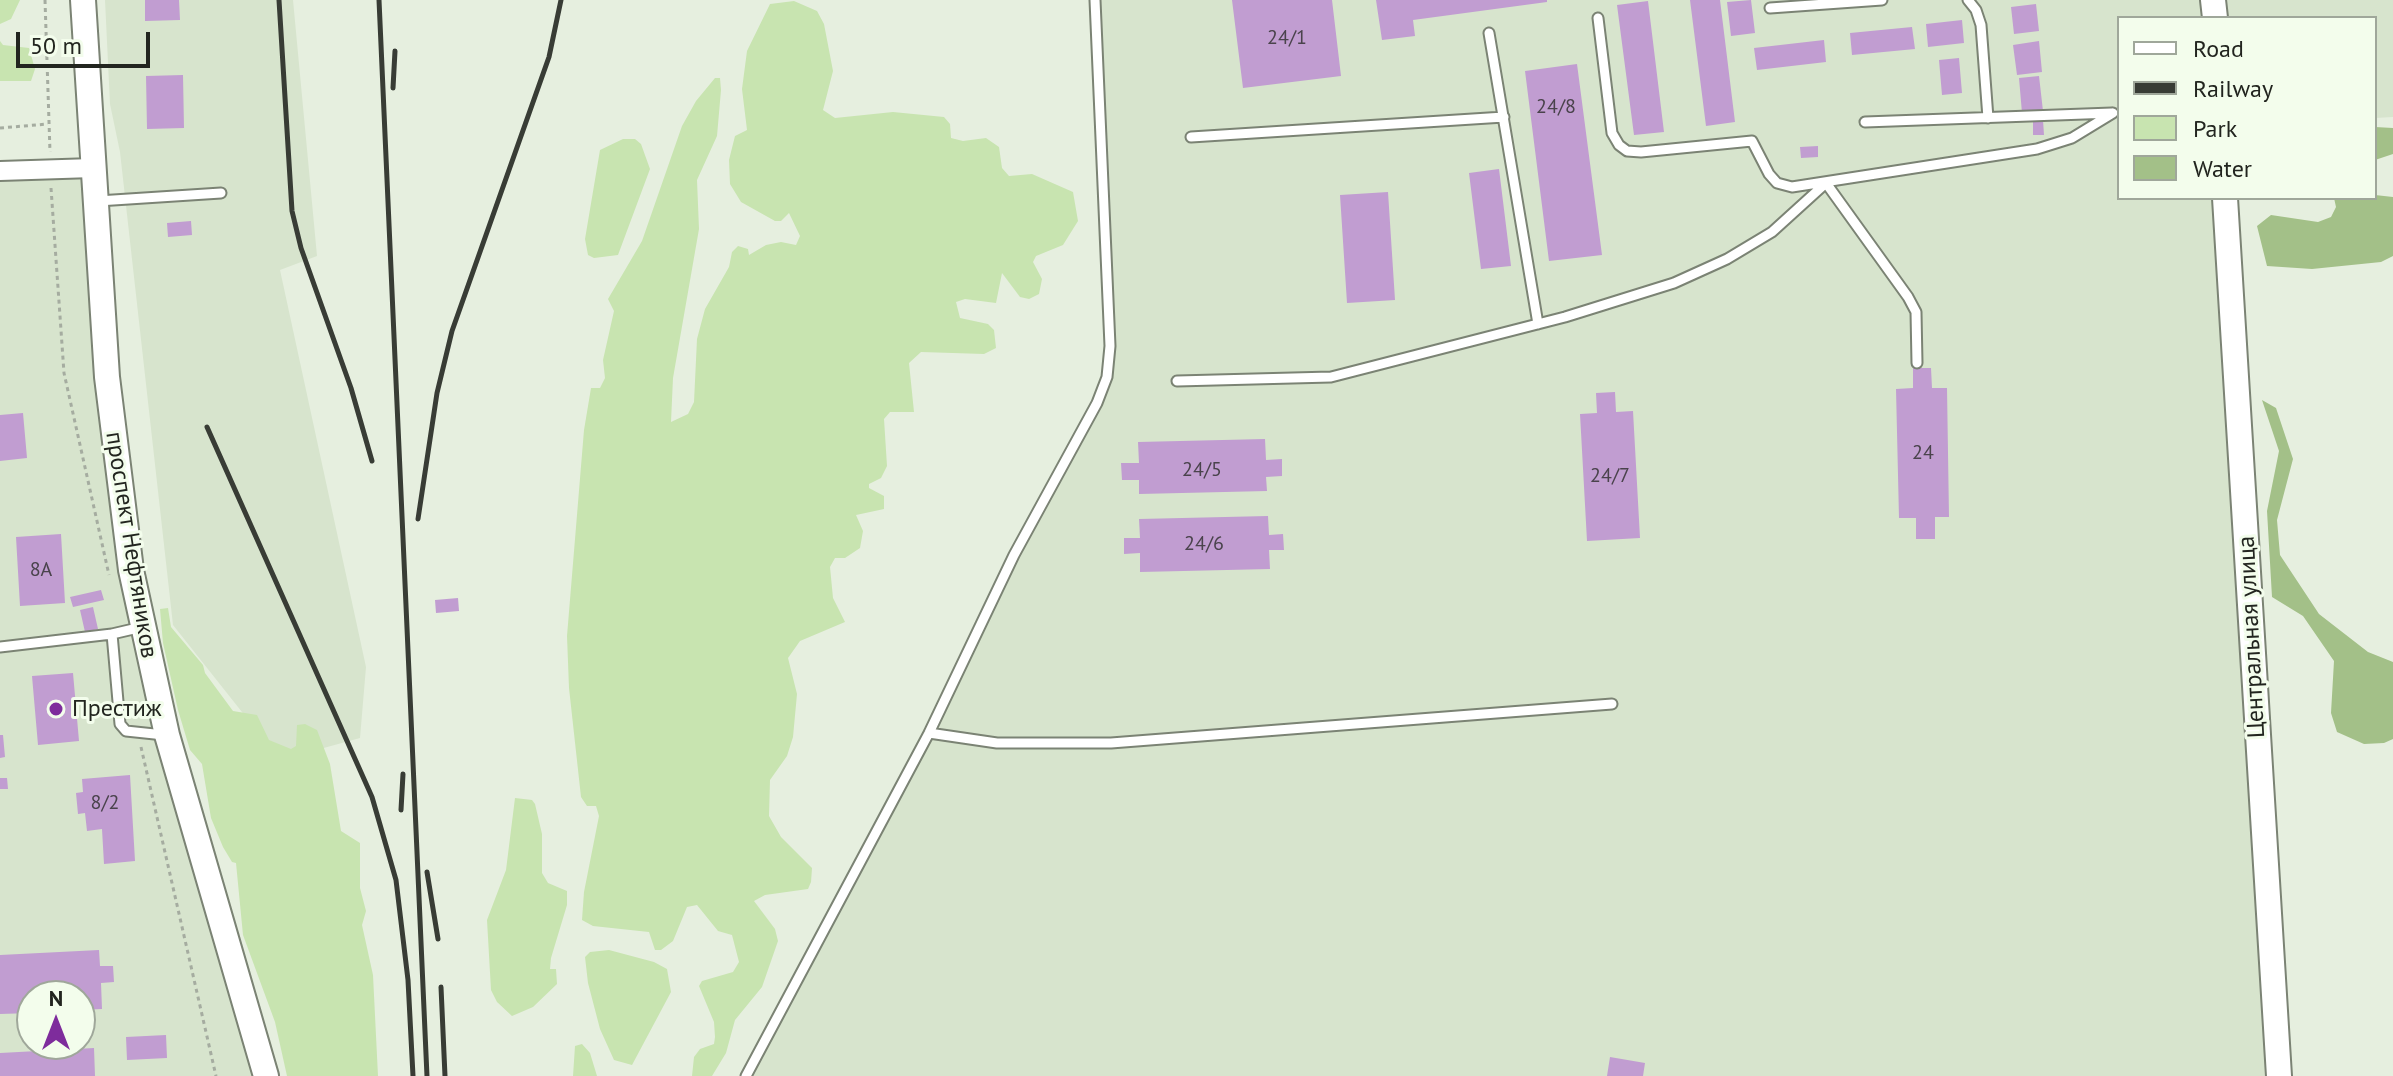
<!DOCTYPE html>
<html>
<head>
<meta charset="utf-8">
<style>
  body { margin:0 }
  #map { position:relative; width:2393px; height:1076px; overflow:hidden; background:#e6efdf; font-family:"PT Sans",sans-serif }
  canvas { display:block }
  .legend { position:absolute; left:2117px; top:16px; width:260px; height:184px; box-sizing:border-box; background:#f3fdec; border:2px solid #9fa79a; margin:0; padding:10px 14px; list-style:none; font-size:24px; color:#22251f }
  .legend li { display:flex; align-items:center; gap:16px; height:40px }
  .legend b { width:40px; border:2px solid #9fa79a }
  .north { position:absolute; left:16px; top:980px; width:80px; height:80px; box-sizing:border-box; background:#f3fdec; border:2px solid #9fa79a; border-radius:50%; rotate:0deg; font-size:22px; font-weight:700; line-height:32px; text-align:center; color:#22251f }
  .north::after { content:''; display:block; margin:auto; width:28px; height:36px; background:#7e2c9c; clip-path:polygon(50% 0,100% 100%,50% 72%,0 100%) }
  .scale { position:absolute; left:16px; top:32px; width:134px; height:36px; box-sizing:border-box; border:4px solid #22251f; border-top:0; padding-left:10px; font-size:24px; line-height:28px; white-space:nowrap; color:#22251f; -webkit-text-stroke:6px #f3fdec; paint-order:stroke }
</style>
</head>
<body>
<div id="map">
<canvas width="2393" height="1076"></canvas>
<ul class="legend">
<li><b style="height:10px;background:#fff"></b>Road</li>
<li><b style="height:10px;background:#383c35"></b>Railway</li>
<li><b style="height:22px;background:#c8e4b0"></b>Park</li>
<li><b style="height:22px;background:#a3c088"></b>Water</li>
</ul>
<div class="north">N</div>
<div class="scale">50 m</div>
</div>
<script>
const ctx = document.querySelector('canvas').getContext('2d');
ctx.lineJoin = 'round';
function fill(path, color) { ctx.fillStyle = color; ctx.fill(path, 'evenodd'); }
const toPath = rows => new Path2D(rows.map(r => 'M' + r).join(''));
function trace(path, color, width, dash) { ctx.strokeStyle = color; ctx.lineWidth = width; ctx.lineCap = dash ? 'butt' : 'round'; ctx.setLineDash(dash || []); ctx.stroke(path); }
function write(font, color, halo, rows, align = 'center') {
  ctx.font = font + ' "PT Sans",sans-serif'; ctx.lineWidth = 6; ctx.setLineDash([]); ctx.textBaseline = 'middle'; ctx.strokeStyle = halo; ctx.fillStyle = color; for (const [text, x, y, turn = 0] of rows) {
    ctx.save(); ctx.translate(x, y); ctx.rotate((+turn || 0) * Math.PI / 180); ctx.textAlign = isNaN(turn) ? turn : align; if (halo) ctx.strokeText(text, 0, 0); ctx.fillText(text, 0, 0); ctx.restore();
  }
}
fill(toPath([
  [105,0,293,0,317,256,280,270,366,667,360,738,280,760,173,625,120,152,110,104],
  [1095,0,2393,0,2393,117,2375,118,2375,18,2119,18,2119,198,2225,198,2279,1076,746,1076,929,733,1107,377],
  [93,168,131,570,266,1076,0,1076,0,171],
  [32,996,80,996,80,1044,32,1044]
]), '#d7e4cd');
fill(toPath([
  [0,0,20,0,11,19,0,24],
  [794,1,817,11,824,24,833,71,823,110,835,118,893,112,944,117,950,124,951,138,963,141,986,138,999,147,1002,168,1009,176,1032,174,1073,192,1078,221,1063,245,1036,256,1033,262,1042,279,1039,294,1029,299,1020,297,1002,273,996,303,965,299,956,302,960,318,988,324,994,330,996,348,984,354,921,352,909,363,914,412,890,412,884,419,887,466,881,478,869,484,869,488,884,496,884,509,856,515,863,531,860,548,845,558,835,558,830,567,833,598,845,622,800,641,788,658,797,694,793,737,787,756,770,780,769,816,781,837,812,868,811,882,808,889,765,895,754,901,775,929,778,941,762,987,735,1020,726,1053,712,1076,692,1076,694,1057,700,1049,714,1044,715,1037,714,1022,699,986,702,981,733,972,739,962,732,935,718,931,697,905,687,907,673,941,661,950,655,950,649,932,593,926,582,920,584,892,599,816,596,806,587,806,581,797,569,688,567,636,584,430,591,388,600,388,605,378,603,360,614,311,608,299,642,241,682,126,696,101,715,78,720,78,721,90,717,136,697,180,699,229,673,378,671,422,688,414,694,402,697,339,705,309,729,267,732,252,738,246,748,249,749,255,766,245,781,242,796,245,800,236,789,213,781,221,775,221,741,202,730,184,729,160,735,136,747,130,742,89,747,51,770,4],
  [0,41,3,45,29,48,35,69,31,81,0,81],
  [623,139,635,139,641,144,650,169,618,255,594,258,588,255,585,239,600,150],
  [168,608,171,627,203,665,205,673,233,711,257,715,269,740,291,749,296,746,297,725,305,724,317,730,330,764,341,831,360,843,360,888,366,911,362,925,373,975,378,1076,287,1076,275,1022,243,935,236,863,232,862,223,847,211,818,202,764,190,750,178,710,163,643,160,609],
  [515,798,532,800,535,804,542,834,542,873,548,883,567,891,567,905,551,958,550,969,556,969,557,984,533,1007,512,1016,497,1002,491,990,487,920,506,870],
  [609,950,654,962,667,969,671,992,632,1065,614,1060,600,1029,588,983,585,957,590,952],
  [582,1044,590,1053,597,1076,573,1076,575,1046]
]), '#c8e4b0');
fill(toPath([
  [2375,127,2393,128,2393,154,2375,160],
  [2375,195,2393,197,2393,256,2381,262,2312,269,2267,266,2257,226,2271,215,2318,222,2331,217,2336,207,2334,198,2375,198],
  [2262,400,2276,408,2293,459,2277,520,2280,555,2319,614,2368,652,2393,662,2393,739,2384,743,2364,744,2337,732,2331,713,2334,661,2303,616,2272,597,2267,511,2279,451]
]), '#a3c088');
fill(toPath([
  [145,0,179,0,180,20,145,21],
  [1232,0,1332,0,1341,76,1243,88],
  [1376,0,1547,0,1547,2,1413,20,1415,36,1382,40],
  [1690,0,1720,0,1735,122,1706,126],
  [1751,0,1755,33,1731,36,1727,2],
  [1648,1,1664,132,1634,135,1617,5],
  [2036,4,2039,31,2014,34,2011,7],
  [1962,20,1964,43,1928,47,1926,24],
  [1912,27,1915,49,1852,55,1850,33],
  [1824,40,1826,62,1757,70,1754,48],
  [2039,41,2042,72,2017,75,2013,45],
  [1959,58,1962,93,1942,95,1939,60],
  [1577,64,1602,255,1549,261,1525,71],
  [183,75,184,128,147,129,146,76],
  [2039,76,2043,111,2022,113,2019,78],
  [2033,120,2043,120,2044,135,2033,135],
  [1818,146,1818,157,1801,158,1800,147],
  [1499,169,1511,266,1481,269,1469,173],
  [1388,192,1395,300,1347,303,1340,195],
  [191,221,192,235,168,237,167,223],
  [1913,368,1931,368,1932,388,1947,388,1949,517,1935,517,1935,539,1916,539,1916,518,1899,518,1896,389,1913,388],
  [1615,392,1616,412,1633,411,1640,538,1587,541,1580,414,1597,413,1596,393],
  [23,413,27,458,0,461,0,415],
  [1265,439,1266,460,1282,459,1282,476,1266,477,1267,491,1139,494,1139,480,1122,480,1121,463,1139,463,1138,442],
  [1268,516,1269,535,1283,534,1284,550,1269,550,1270,569,1140,572,1140,553,1124,554,1124,538,1140,538,1139,519],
  [61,534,65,603,20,606,16,537],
  [101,590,104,600,73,607,70,597],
  [458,598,459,611,436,613,435,600],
  [93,607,98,629,85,632,80,610],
  [73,673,79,741,38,745,32,676],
  [0,735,3,735,5,757,0,758],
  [130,775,135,861,104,864,102,829,87,831,85,813,78,814,76,793,83,792,82,779],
  [0,778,7,778,8,789,0,789],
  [99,950,100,966,113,966,114,982,101,983,102,1009,80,1010,80,996,32,996,32,1013,0,1014,0,955],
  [166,1035,167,1058,127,1060,126,1037],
  [94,1048,95,1076,0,1076,0,1053],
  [1610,1057,1645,1063,1643,1076,1607,1076]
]), '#c19dd1');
const lane = toPath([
  [1968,0,1976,10,1981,25,1988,118],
  [1770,8,1882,0],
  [1598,18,1612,133,1619,145,1627,151,1641,152,1752,141,1769,174,1777,183,1792,187,2037,149,2072,138,2113,113],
  [1489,33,1538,324],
  [1865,122,2112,113],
  [1191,137,1504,117],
  [98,201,221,193],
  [1177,381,1331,377,1565,317,1674,283,1727,259,1772,232,1826,183,1908,297,1916,312,1917,363],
  [142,627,112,634,120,724,126,731,164,735],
  [0,647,112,634],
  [929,733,997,743,1111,743,1612,704],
  [746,1076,929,733,1014,555,1097,403,1107,377,1110,346,1095,0]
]);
const street = toPath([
  [0,171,93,168]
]);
const secondary = toPath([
  [83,0,107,377,131,570,167,735,266,1076],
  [2213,0,2215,18],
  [2225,198,2279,1076]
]);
trace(lane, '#7b8374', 13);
trace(street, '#7b8374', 22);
trace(secondary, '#7b8374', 28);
trace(toPath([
  [45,0,50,152],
  [0,128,48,124],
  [51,188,64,373,109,575],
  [96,705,104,704],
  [141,747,216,1076]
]), '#a5aca0', 3, [4, 4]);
trace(lane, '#fff', 9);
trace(street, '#fff', 18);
trace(secondary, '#fff', 24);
trace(toPath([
  [279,0,292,211,301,248,351,388,372,461],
  [379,0,427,1076],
  [393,88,395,51],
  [207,427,372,797,396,880,408,980,413,1076],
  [418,519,437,393,452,331,549,57,561,0],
  [401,810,403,774],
  [427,872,438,939],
  [441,987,445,1076]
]), '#383c35', 5);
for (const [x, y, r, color] of [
  [56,709,8,"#7e2c9c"]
]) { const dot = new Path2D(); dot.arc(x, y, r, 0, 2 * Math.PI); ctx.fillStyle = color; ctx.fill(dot); trace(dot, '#f3fdec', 3); }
write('20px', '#4a434c', null, [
  ["24/1",1287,38],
  ["24/8",1556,107],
  ["24",1923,453],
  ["24/5",1202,470],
  ["24/7",1610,476],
  ["24/6",1204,544],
  ["8А",41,570],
  ["8/2",105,803]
]);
write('24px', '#22251f', '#f3fdec', [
  ["проспект Нефтяников",131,545,81],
  ["Центральная улица",2252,637,-93]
]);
write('24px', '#22251f', '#f3fdec', [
  ["Престиж",72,709]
], 'left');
</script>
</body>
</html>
